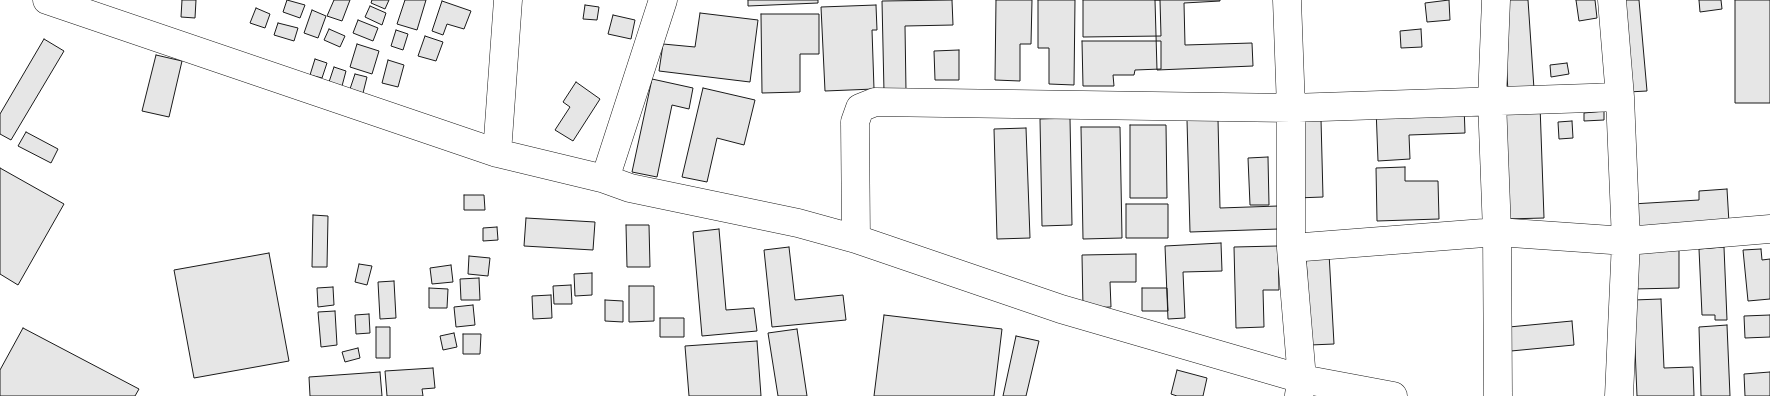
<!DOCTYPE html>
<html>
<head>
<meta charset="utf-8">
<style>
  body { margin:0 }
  canvas { display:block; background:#fff }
</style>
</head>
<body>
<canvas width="1770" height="396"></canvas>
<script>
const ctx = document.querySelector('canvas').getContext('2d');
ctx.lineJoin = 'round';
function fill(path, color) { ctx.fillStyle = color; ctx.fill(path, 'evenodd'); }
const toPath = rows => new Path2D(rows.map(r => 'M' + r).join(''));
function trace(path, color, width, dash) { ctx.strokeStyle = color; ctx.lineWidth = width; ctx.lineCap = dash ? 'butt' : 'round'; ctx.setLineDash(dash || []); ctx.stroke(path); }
const building = toPath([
  [182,0,196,0,195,18,181,17,182,0],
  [287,0,305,5,300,18,283,12,287,0],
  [334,0,350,0,342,21,327,16,334,0],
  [372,0,389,0,385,9,371,3,372,0],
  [405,0,426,0,417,30,397,24,405,0],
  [748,0,818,0,818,3,748,6,748,0],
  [952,0,953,25,905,26,906,91,884,92,882,1,952,0],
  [996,0,1032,0,1031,44,1020,44,1020,81,995,80,996,0],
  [1038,0,1075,0,1074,85,1049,84,1049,48,1038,48,1038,0],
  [1083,0,1160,0,1161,36,1083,37,1083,0],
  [1155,0,1220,0,1220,1,1184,3,1185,45,1252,43,1253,66,1157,70,1155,0],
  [1449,0,1450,20,1427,22,1425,3,1449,0],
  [1502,0,1528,0,1534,89,1508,91,1502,0],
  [1576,0,1595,0,1597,18,1579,21,1576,0],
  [1619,0,1639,0,1647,91,1628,92,1619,0],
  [1699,0,1721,0,1722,9,1700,12,1699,0],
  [1735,0,1770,0,1770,103,1735,103,1735,0],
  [442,1,471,11,464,29,447,24,443,35,432,31,442,1],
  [585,5,599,7,597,20,583,19,585,5],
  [876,5,877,30,872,30,874,89,825,91,821,7,876,5],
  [370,6,386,13,382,25,365,17,370,6],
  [256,8,270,14,265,28,250,23,256,8],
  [312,10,326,16,318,38,304,33,312,10],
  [700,13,758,20,750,82,659,71,663,44,695,47,700,13],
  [761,14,819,14,819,54,800,54,800,92,762,93,761,14],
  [613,15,635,20,631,39,608,34,613,15],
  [358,20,378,28,373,41,353,33,358,20],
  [278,23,298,28,294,41,274,35,278,23],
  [329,29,345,36,340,47,324,40,329,29],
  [1421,29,1422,47,1401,48,1400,31,1421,29],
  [396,30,408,34,403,50,391,46,396,30],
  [425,36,443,42,436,61,418,56,425,36],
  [44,39,64,51,11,140,0,134,0,114,44,39],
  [1082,41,1161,41,1161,69,1135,70,1134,75,1113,75,1114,86,1083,86,1082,41],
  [357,44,379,51,372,74,350,67,357,44],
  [959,50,959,80,935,80,934,51,959,50],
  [156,55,182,61,169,117,142,111,156,55],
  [315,59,327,63,322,78,310,75,315,59],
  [388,60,404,65,398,87,382,83,388,60],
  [1567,63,1569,74,1551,77,1550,65,1567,63],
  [334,67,346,71,342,86,329,82,334,67],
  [355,74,367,77,363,93,350,89,355,74],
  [652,79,693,88,689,109,672,105,657,177,632,172,652,79],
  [576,82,600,99,573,141,555,130,570,107,563,102,576,82],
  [703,88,755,100,744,145,717,138,707,182,682,177,703,88],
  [1464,105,1465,133,1409,135,1410,159,1378,161,1376,108,1464,105],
  [1540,105,1544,218,1506,219,1502,106,1540,105],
  [1604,111,1604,120,1584,121,1584,113,1604,111],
  [1070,118,1072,225,1042,226,1040,119,1070,118],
  [1218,119,1220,208,1278,206,1279,229,1190,232,1187,120,1218,119],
  [1321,119,1323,197,1296,198,1294,120,1321,119],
  [1572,121,1573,138,1559,139,1558,122,1572,121],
  [1130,125,1166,125,1167,198,1130,198,1130,125],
  [1081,127,1120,127,1122,238,1083,239,1081,127],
  [1026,128,1030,238,997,239,994,129,1026,128],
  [26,132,58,149,51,163,18,146,26,132],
  [1268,157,1269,205,1250,205,1248,158,1268,157],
  [1405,167,1405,181,1438,181,1439,219,1377,221,1376,168,1405,167],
  [0,168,64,204,18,285,0,274,0,168],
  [1727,189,1729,223,1633,228,1632,204,1699,200,1699,191,1727,189],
  [464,195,484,195,485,210,464,210,464,195],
  [1126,204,1168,204,1168,238,1126,238,1126,204],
  [313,215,328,216,327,267,312,267,313,215],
  [526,218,595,222,593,250,524,246,526,218],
  [626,225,649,225,650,267,627,267,626,225],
  [497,227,498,240,483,241,483,228,497,227],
  [719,229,726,310,754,308,757,331,702,336,693,232,719,229],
  [1679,241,1679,288,1633,289,1632,242,1679,241],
  [1221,243,1222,271,1183,272,1185,318,1168,319,1165,246,1221,243],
  [1278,246,1279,290,1263,290,1264,327,1236,328,1234,247,1278,246],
  [789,247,795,300,843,295,846,320,772,327,764,250,789,247],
  [1724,247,1727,320,1715,320,1715,315,1702,315,1699,249,1724,247],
  [1761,249,1762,260,1770,259,1770,299,1748,301,1743,250,1761,249],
  [269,253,289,361,194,378,174,270,269,253],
  [1329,253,1334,344,1310,345,1306,254,1329,253],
  [1136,254,1136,282,1110,282,1111,307,1083,308,1082,255,1136,254],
  [469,256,490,258,488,276,468,274,469,256],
  [359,264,372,266,367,285,355,282,359,264],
  [451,265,453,282,432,284,430,268,451,265],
  [592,273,592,295,575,296,574,274,592,273],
  [479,278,480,300,461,300,460,279,479,278],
  [394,281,396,318,380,319,378,282,394,281],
  [571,285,572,304,554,304,553,286,571,285],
  [629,286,654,286,654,321,629,322,629,286],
  [333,287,334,305,318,307,317,288,333,287],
  [429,288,448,289,447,308,429,308,429,288],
  [1142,288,1167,288,1168,311,1142,311,1142,288],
  [551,295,552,318,533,319,532,296,551,295],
  [1661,299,1664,368,1693,367,1694,396,1637,396,1633,300,1661,299],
  [605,300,623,301,623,322,605,321,605,300],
  [473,305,475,325,456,327,454,307,473,305],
  [335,311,337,345,321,347,318,312,335,311],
  [369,314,370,333,356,334,355,315,369,314],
  [884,315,1002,329,994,396,874,396,884,315],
  [1770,315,1770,337,1745,338,1744,316,1770,315],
  [660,318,684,318,684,337,660,337,660,318],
  [1572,321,1574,345,1511,351,1509,327,1572,321],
  [1727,325,1730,396,1701,396,1699,327,1727,325],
  [376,327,390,327,390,358,376,358,376,327],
  [23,328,139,389,135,396,0,396,0,370,23,328],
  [797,329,807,396,778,396,768,333,797,329],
  [454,333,457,347,443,350,440,336,454,333],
  [463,334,481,334,480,354,463,354,463,334],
  [1016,336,1039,341,1026,396,1003,396,1016,336],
  [757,341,761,396,689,396,685,346,757,341],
  [358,348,360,358,345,362,342,352,358,348],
  [433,368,435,388,422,389,423,396,387,396,385,371,433,368],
  [1177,370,1207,378,1203,396,1177,396,1171,394,1177,370],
  [380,372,382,396,310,396,309,377,380,372],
  [1770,372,1770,396,1745,396,1744,374,1770,372]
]);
fill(building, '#e6e6e6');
trace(building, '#1a1a1a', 1);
const minor = toPath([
  [47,0,497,153,605,179,630,188,798,223,856,239,1061,309,1302,379,1393,396],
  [1287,0,1291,108,1291,248,1302,379,1299,395],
  [1496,0,1492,100,1497,232,1498,396],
  [1612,0,1620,97,1626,241,1619,396],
  [497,153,508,0],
  [605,179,663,0],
  [856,239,855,122,860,108,875,102,1291,108,1620,97],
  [1291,248,1497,232,1626,241,1770,229]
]);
trace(minor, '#1a1a1a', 29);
trace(minor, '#fff', 28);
</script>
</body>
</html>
